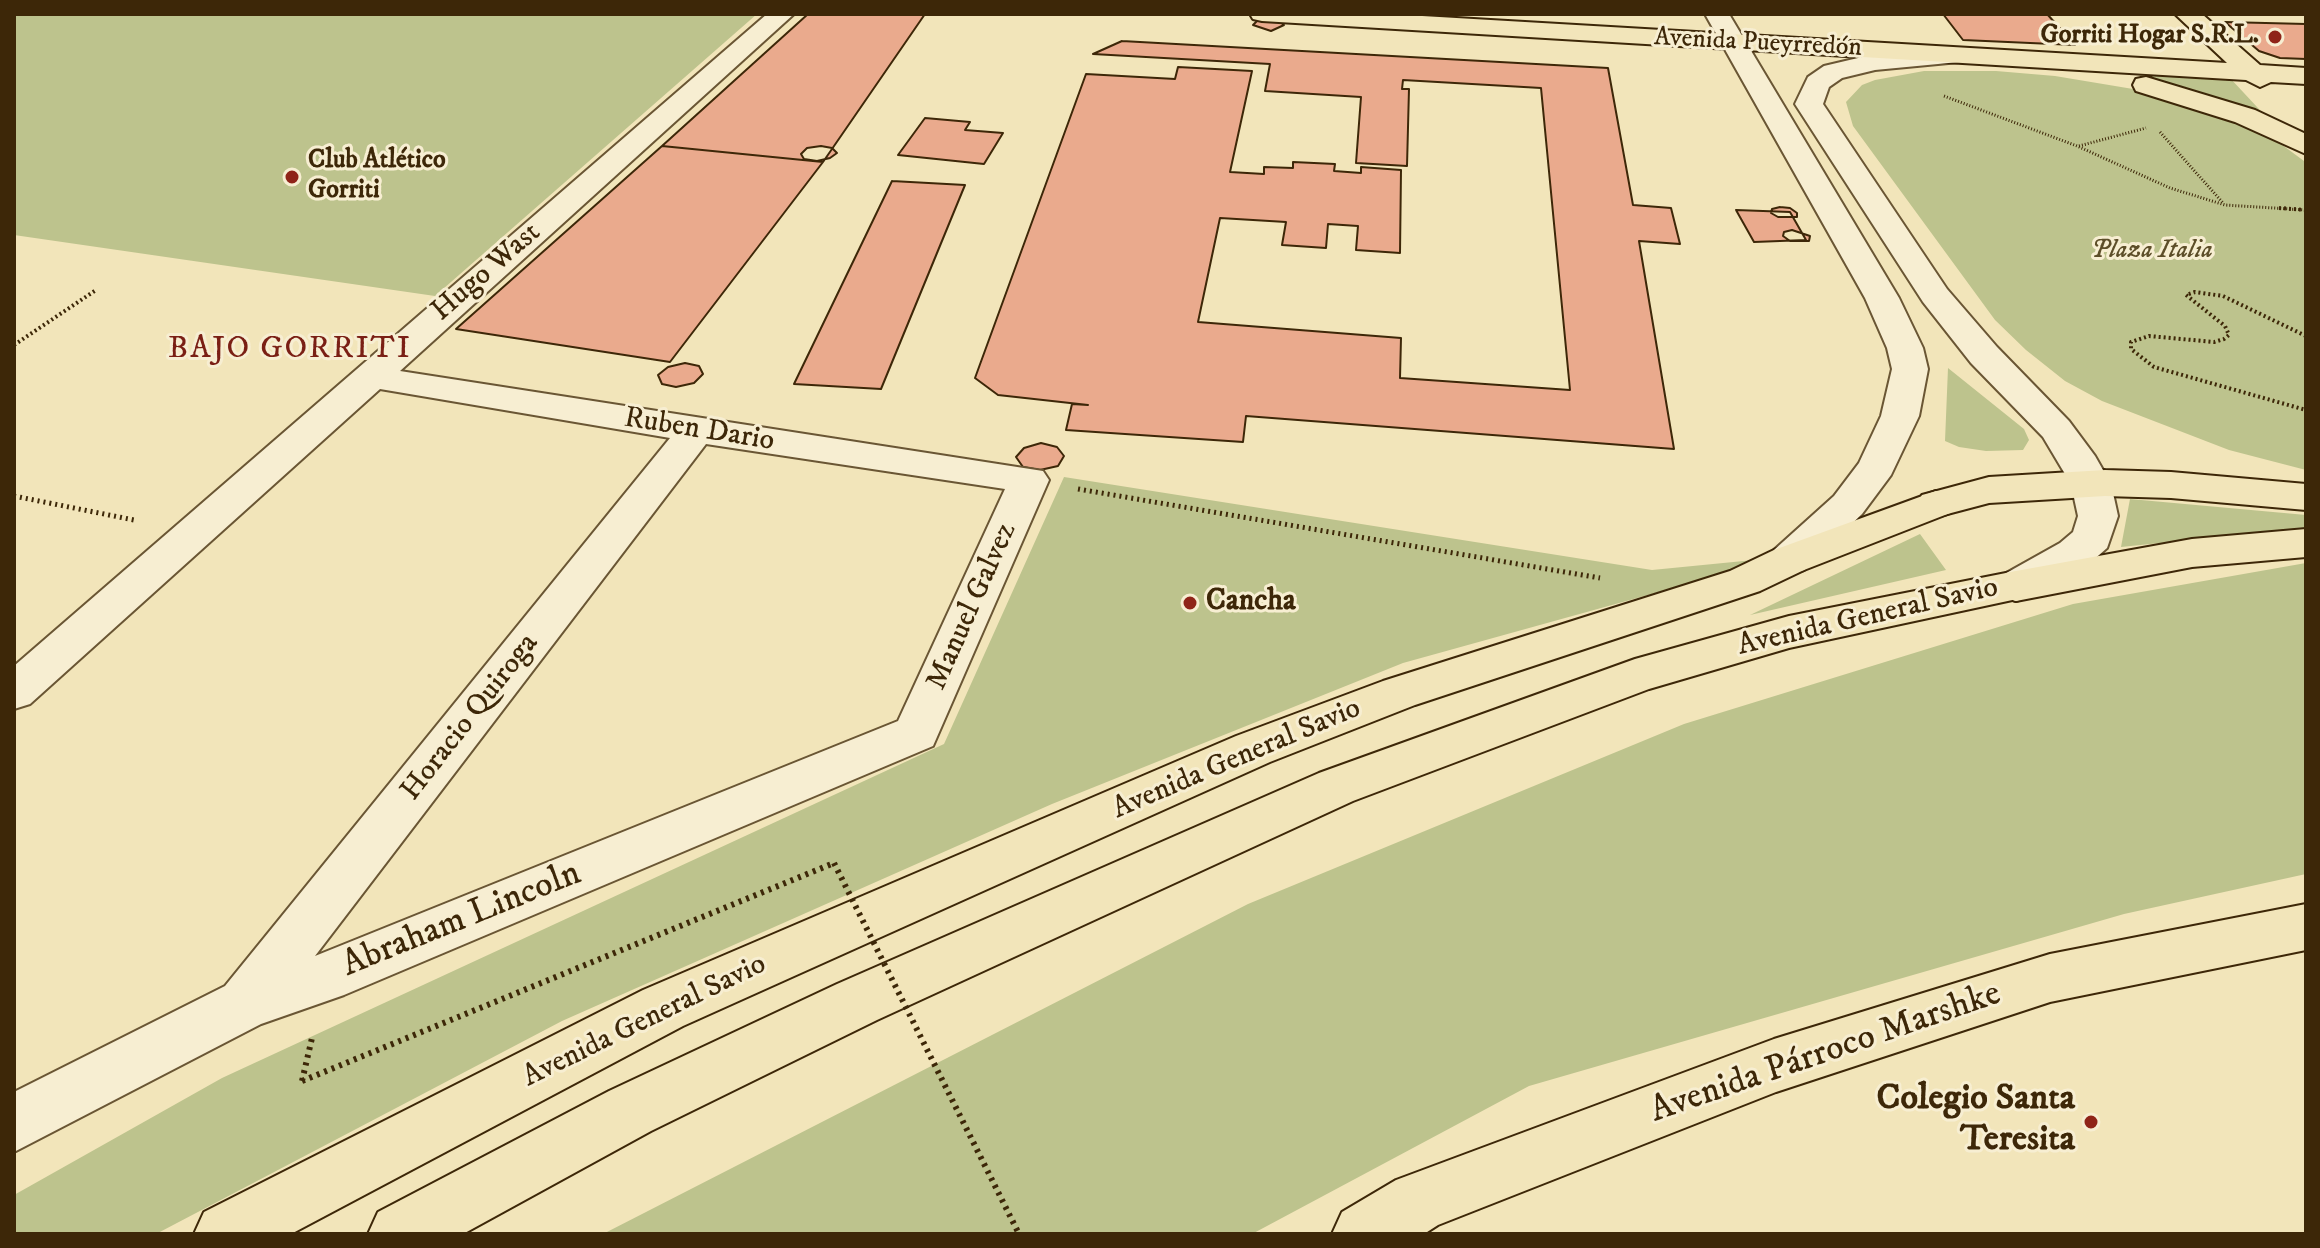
<!DOCTYPE html>
<html>
<head>
<meta charset="utf-8">
<style>
  body { margin:0 }
  #map { position:relative; width:2320px; height:1248px; overflow:hidden; background:#f2e5ba; font-family:"IM FELL DW Pica",serif }
  canvas { display:block }
  .frame { position:absolute; inset:0; border:16px solid #3d2708; pointer-events:none }
</style>
</head>
<body>
<div id="map">
<canvas width="2320" height="1248"></canvas>
<div class="frame"></div>
</div>
<script>
const ctx = document.querySelector('canvas').getContext('2d');
ctx.lineJoin = 'round';
function fill(path, color) { ctx.fillStyle = color; ctx.fill(path, 'evenodd'); }
const toPath = rows => new Path2D(rows.map(r => 'M' + r).join(''));
function trace(path, color, width, dash) { ctx.strokeStyle = color; ctx.lineWidth = width; ctx.lineCap = dash ? 'butt' : 'round'; ctx.setLineDash(dash || []); ctx.stroke(path); }
function write(font, color, halo, rows, align = 'center') {
  ctx.font = font + ' "IM FELL DW Pica",serif'; ctx.lineWidth = 6; ctx.setLineDash([]); ctx.textBaseline = 'middle'; ctx.strokeStyle = halo; ctx.fillStyle = color; for (const [text, x, y, turn = 0] of rows) {
    ctx.save(); ctx.translate(x, y); ctx.rotate((+turn || 0) * Math.PI / 180); ctx.textAlign = isNaN(turn) ? turn : align; if (halo) ctx.strokeText(text, 0, 0); ctx.fillText(text, 0, 0); ctx.restore();
  }
}
fill(toPath([
  [14,14,757,14,435,296,14,235],
  [1924,71,1996,71,2055,76,2151,92,2266,133,2304,161,2306,470,2229,450,2102,401,2065,381,2026,350,1995,320,1853,126,1846,102,1862,85,1875,80],
  [2131,73,2230,78,2271,122,2202,93],
  [1948,368,2024,429,2029,440,2023,450,1986,451,1959,447,1945,441],
  [1064,477,1652,570,1764,559,1684,585,1403,663,1052,804,562,1021,156,1234,14,1234,14,1195,222,1078,944,744],
  [2130,499,2306,515,2306,528,2121,547],
  [1920,534,1946,570,1750,615],
  [2306,563,2306,874,2124,914,1529,1086,1252,1234,603,1234,1248,904,1684,724,2073,604]
]), '#bdc38d');
const building = toPath([
  [808,14,925,14,823,162,662,146,808,14],
  [1943,14,2047,14,2075,45,1963,40,1943,14],
  [1268,19,1279,21,1284,25,1271,31,1253,25,1257,21,1268,19],
  [2225,22,2306,24,2306,59,2280,58,2259,51,2225,22],
  [1122,41,1608,68,1633,205,1671,208,1680,244,1639,241,1674,449,1246,416,1243,442,1066,430,1072,404,1088,405,998,395,975,378,1086,74,1175,79,1178,67,1252,71,1230,172,1264,174,1264,167,1293,168,1293,162,1335,164,1334,171,1361,173,1361,167,1401,170,1400,253,1356,250,1358,226,1328,224,1326,248,1282,245,1286,222,1220,218,1198,322,1401,338,1400,378,1570,390,1541,88,1403,80,1402,89,1409,89,1407,166,1356,163,1361,97,1265,91,1270,64,1093,54,1122,41],
  [925,118,970,122,965,130,1003,133,984,164,898,155,925,118],
  [662,146,823,162,670,362,456,329,662,146],
  [821,146,832,148,837,153,830,158,817,161,804,159,801,154,807,148,821,146],
  [892,181,965,185,881,389,794,384,892,181],
  [1780,207,1790,208,1797,213,1797,217,1778,217,1771,213,1772,209,1780,207],
  [1736,210,1790,212,1806,240,1754,242,1736,210],
  [1792,230,1810,236,1809,241,1790,241,1783,236,1784,232,1792,230],
  [685,363,699,366,703,374,694,383,676,387,662,384,658,375,668,367,685,363],
  [1041,443,1057,447,1064,456,1058,466,1040,470,1023,467,1016,457,1024,448,1041,443]
]);
fill(building, '#eaaa8d');
trace(building, '#3d2708', 2);
const minor = toPath([
  [767,14,794,14,400,371,1043,471,1049,480,933,746,344,995,261,1024,14,1152,14,1092,225,986,670,438,380,389,30,704,14,709,14,666,767,14],
  [706,444,1005,489,898,721,315,956,706,444],
  [1705,14,1729,14,1899,298,1923,348,1928,369,1919,416,1891,475,1862,514,1804,570,1789,574,1774,570,1768,560,1774,550,1834,496,1859,463,1881,416,1892,369,1887,348,1865,298,1705,14],
  [1950,48,1959,50,1963,56,1959,62,1875,70,1842,78,1829,87,1823,104,1947,289,1997,347,2069,421,2095,456,2111,484,2118,516,2107,548,2090,563,2031,596,2016,601,2001,596,1995,586,2001,576,2060,543,2073,532,2078,516,2071,484,2043,437,1971,363,1923,302,1795,104,1808,77,1824,66,1875,54,1950,48]
]);
const major = toPath([
  [1250,14,1388,14,2227,63,2175,14,2202,14,2260,65,2306,68,2306,84,2271,82,2260,87,2246,80,1262,21,1253,19,1250,14],
  [2146,77,2255,110,2306,134,2306,154,2235,122,2136,91,2133,85,2136,79,2146,77],
  [2105,470,2171,472,2306,484,2306,510,2171,498,2105,496,1989,503,1936,517,1922,513,1916,504,1922,495,1989,477,2105,470],
  [2306,529,2306,557,2192,567,2016,601,2001,596,1995,586,2001,576,2016,571,2192,539,2306,529],
  [2306,904,2306,950,2050,1002,1776,1092,1438,1225,1424,1234,1332,1234,1342,1212,1396,1180,1774,1039,2050,954,2306,904]
]);
const highway = toPath([
  [1936,491,1950,495,1956,504,1950,513,1804,570,1760,591,1415,705,1270,762,683,1026,291,1234,194,1234,204,1212,643,990,1236,736,1383,681,1730,571,1774,550,1936,491],
  [2016,571,2031,576,2037,586,2031,596,1789,648,1649,689,1353,801,877,1020,651,1131,463,1234,368,1234,378,1212,609,1091,837,984,1319,773,1635,659,1789,616,2016,571]
]);
trace(minor, '#6a5634', 4);
trace(major, '#3d2708', 4);
trace(highway, '#3d2708', 4);
trace(toPath([
  [1944,96,2077,146,2170,188,2225,205,2306,210],
  [2160,132,2223,203],
  [2079,146,2146,128]
]), '#3d2708', 3, [1, 2]);
trace(toPath([
  [2279,208,2306,210],
  [2306,336,2223,296,2195,292,2186,295,2225,326,2229,335,2224,339,2214,342,2149,336,2131,342,2131,349,2154,367,2306,410],
  [14,345,96,290]
]), '#3d2708', 4, [2, 3]);
trace(toPath([
  [1078,489,1600,578],
  [14,496,134,520]
]), '#3d2708', 5, [2, 4]);
trace(toPath([
  [302,1081,834,863],
  [302,1081,312,1038]
]), '#3d2708', 6, [3, 5]);
fill(minor, '#f7eed2');
fill(major, '#f2e5ba');
fill(highway, '#f2e5ba');
trace(toPath([
  [834,863,1019,1234]
]), '#3d2708', 6, [3, 5]);
for (const [x, y, r, color] of [
  [2275,37,8,"#8f2418"],
  [292,177,8,"#8f2418"],
  [1190,603,8,"#8f2418"],
  [2091,1122,8,"#8f2418"]
]) { const dot = new Path2D(); dot.arc(x, y, r, 0, 2 * Math.PI); ctx.fillStyle = color; ctx.fill(dot); trace(dot, '#f7eed2', 3); }
write('bold 26px', '#3d2708', '#f7eed2', [
  ["Gorriti Hogar S.R.L.",2259,37],
  ["Club Atlético",308,162,"left"],
  ["Gorriti",308,192,"left"]
], 'right');
write('26px', '#3d2708', '#f7eed2', [
  ["Avenida Pueyrredón",1758,44,3]
]);
write('italic 26px', '#5d4e29', '#f7eed2', [
  ["Plaza Italia",2152,252]
]);
write('30px', '#3d2708', '#f7eed2', [
  ["Hugo Wast",487,273,-41],
  ["Ruben Dario",699,431,9],
  ["Manuel Galvez",973,607,-66],
  ["Avenida General Savio",1868,618,-13],
  ["Horacio Quiroga",471,718,-52],
  ["Avenida General Savio",1237,760,-23],
  ["Avenida General Savio",645,1022,-26]
]);
write('bold 30px', '#3d2708', '#f7eed2', [
  ["Cancha",1206,603]
], 'left');
ctx.letterSpacing = '2px';
write('32px', '#7a1f14', '#f7eed2', [
  ["BAJO GORRITI",290,350]
]);
ctx.letterSpacing = '0px';
write('36px', '#3d2708', '#f7eed2', [
  ["Abraham Lincoln",462,921,-22],
  ["Avenida Párroco Marshke",1826,1054,-19]
]);
write('bold 36px', '#3d2708', '#f7eed2', [
  ["Colegio Santa",2075,1101],
  ["Teresita",2075,1142]
], 'right');
</script>
</body>
</html>
